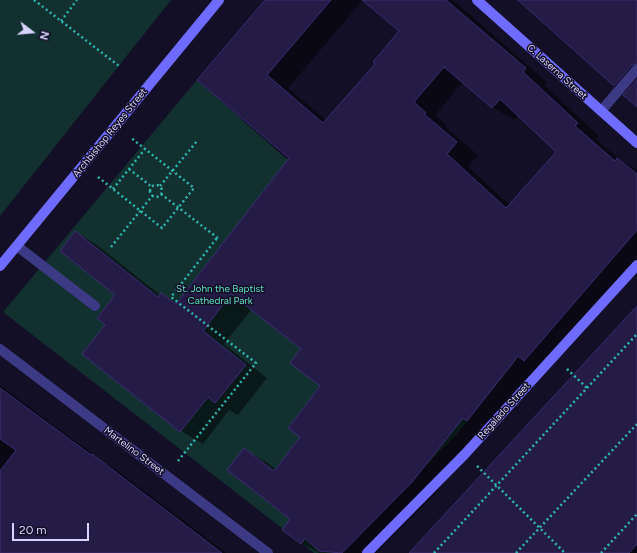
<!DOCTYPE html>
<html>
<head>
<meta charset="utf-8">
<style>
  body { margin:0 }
  #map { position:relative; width:637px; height:553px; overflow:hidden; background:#130f26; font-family:Figtree,sans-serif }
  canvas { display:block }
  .north { position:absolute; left:12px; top:12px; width:40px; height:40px; -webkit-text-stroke:3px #130f26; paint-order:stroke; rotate:106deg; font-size:11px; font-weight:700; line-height:16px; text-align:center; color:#d9d4ff }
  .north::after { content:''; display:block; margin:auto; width:14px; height:18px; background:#d9d4ff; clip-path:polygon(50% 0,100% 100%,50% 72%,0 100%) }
  .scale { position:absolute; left:12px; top:523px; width:77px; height:18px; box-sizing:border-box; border:2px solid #d9d4ff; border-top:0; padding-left:5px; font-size:12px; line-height:14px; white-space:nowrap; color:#d9d4ff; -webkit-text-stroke:3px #130f26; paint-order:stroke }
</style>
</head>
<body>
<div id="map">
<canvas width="637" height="553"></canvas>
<div class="north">N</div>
<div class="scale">20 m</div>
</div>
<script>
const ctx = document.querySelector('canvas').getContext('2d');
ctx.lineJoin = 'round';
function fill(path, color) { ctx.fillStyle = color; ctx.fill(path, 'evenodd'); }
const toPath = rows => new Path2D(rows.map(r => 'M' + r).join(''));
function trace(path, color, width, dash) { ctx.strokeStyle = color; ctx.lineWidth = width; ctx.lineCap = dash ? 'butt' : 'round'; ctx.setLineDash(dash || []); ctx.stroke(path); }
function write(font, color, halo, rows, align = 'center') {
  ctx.font = font + ' Figtree,sans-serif'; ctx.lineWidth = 3; ctx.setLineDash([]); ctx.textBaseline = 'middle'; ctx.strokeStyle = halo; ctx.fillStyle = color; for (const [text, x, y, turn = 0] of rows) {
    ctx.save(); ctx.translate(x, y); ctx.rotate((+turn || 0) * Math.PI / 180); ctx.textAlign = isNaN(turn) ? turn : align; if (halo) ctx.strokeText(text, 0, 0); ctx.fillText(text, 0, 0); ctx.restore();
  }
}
fill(toPath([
  [0,0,171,0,0,216],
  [197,80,516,361,456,435,341,553,314,553,3,312]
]), '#12302f');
fill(toPath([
  [266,0,363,0,288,88,327,121,376,64,401,31,364,0,453,0,547,82,544,85,599,136,596,139,621,161,637,170,637,267,546,373,539,369,485,430,434,495,376,553,319,553,301,543,292,519,244,449,266,462,276,469,302,437,322,386,302,348,252,309,224,344,267,378,238,415,229,410,203,444,181,431,83,354,106,325,117,295,76,232,97,245,160,295,161,294,178,303,291,158,198,80],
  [463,82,492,107,514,120,519,115,558,152,510,205,468,167,478,155,445,127,447,126,435,115],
  [520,0,637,0,637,106,627,93,614,86],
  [637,308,637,553,410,553],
  [0,385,103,462,114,468,226,553,0,553]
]), '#0007');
const building = toPath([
  [265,0,331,0,267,75,323,123,375,64,373,62,399,31,362,0,446,0,526,68,523,72,578,123,575,126,615,161,617,158,637,174,637,230,524,361,518,356,467,421,463,418,412,482,342,553,319,551,305,538,301,544,282,530,290,519,227,470,244,448,274,471,300,437,288,428,320,386,290,363,301,349,231,294,203,331,246,365,215,403,208,397,180,432,82,354,105,325,97,318,115,295,60,251,75,231,158,297,161,293,176,304,289,158,197,80,265,0],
  [444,67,492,108,500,99,556,152,506,208,447,154,457,142,424,114,426,113,414,102,444,67],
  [518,0,637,0,637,63,632,65,614,86,518,0],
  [637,79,637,107,623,95,637,79],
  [637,306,637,544,629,553,409,553,637,306],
  [0,388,91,455,92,454,222,553,0,553,0,471,16,450,0,439,0,388]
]);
fill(building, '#241b47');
trace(building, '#3b2d73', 1);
trace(toPath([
  [34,0,119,66],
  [61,21,77,0],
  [129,169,152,187],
  [98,177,162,228,194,188,130,137],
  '150 191a6 6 0 1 1 12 0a6 6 0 1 1-12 0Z',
  [160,186,197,141],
  [113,189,145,149],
  [161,194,219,239],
  [111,247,153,195],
  [567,369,587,388],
  [178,461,256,363,171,297,217,238],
  [477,466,565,553],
  [434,553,637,334],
  [516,553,637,424],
  [601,553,637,514]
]), '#2fb8b0', 2.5, [2, 3]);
trace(toPath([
  [601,111,637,69],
  [17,246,95,306]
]), '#3d3a85', 10);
trace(toPath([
  [0,349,268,553]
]), '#3d3a85', 10);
trace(toPath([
  [477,0,637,143],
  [0,266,219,0],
  [367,553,465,454,637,265]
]), '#6f6bff', 10);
write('10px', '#d9d4ff', '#130f26', [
  ["C. Laserna Street",557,72,42],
  ["Archbishop Reyes Street",110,133,-51],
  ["Regalado Street",504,411,-48],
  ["Martelino Street",134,451,37]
]);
write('10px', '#5fe0c0', '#130f26', [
  ["St. John the Baptist",220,289],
  ["Cathedral Park",220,301]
]);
</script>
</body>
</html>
